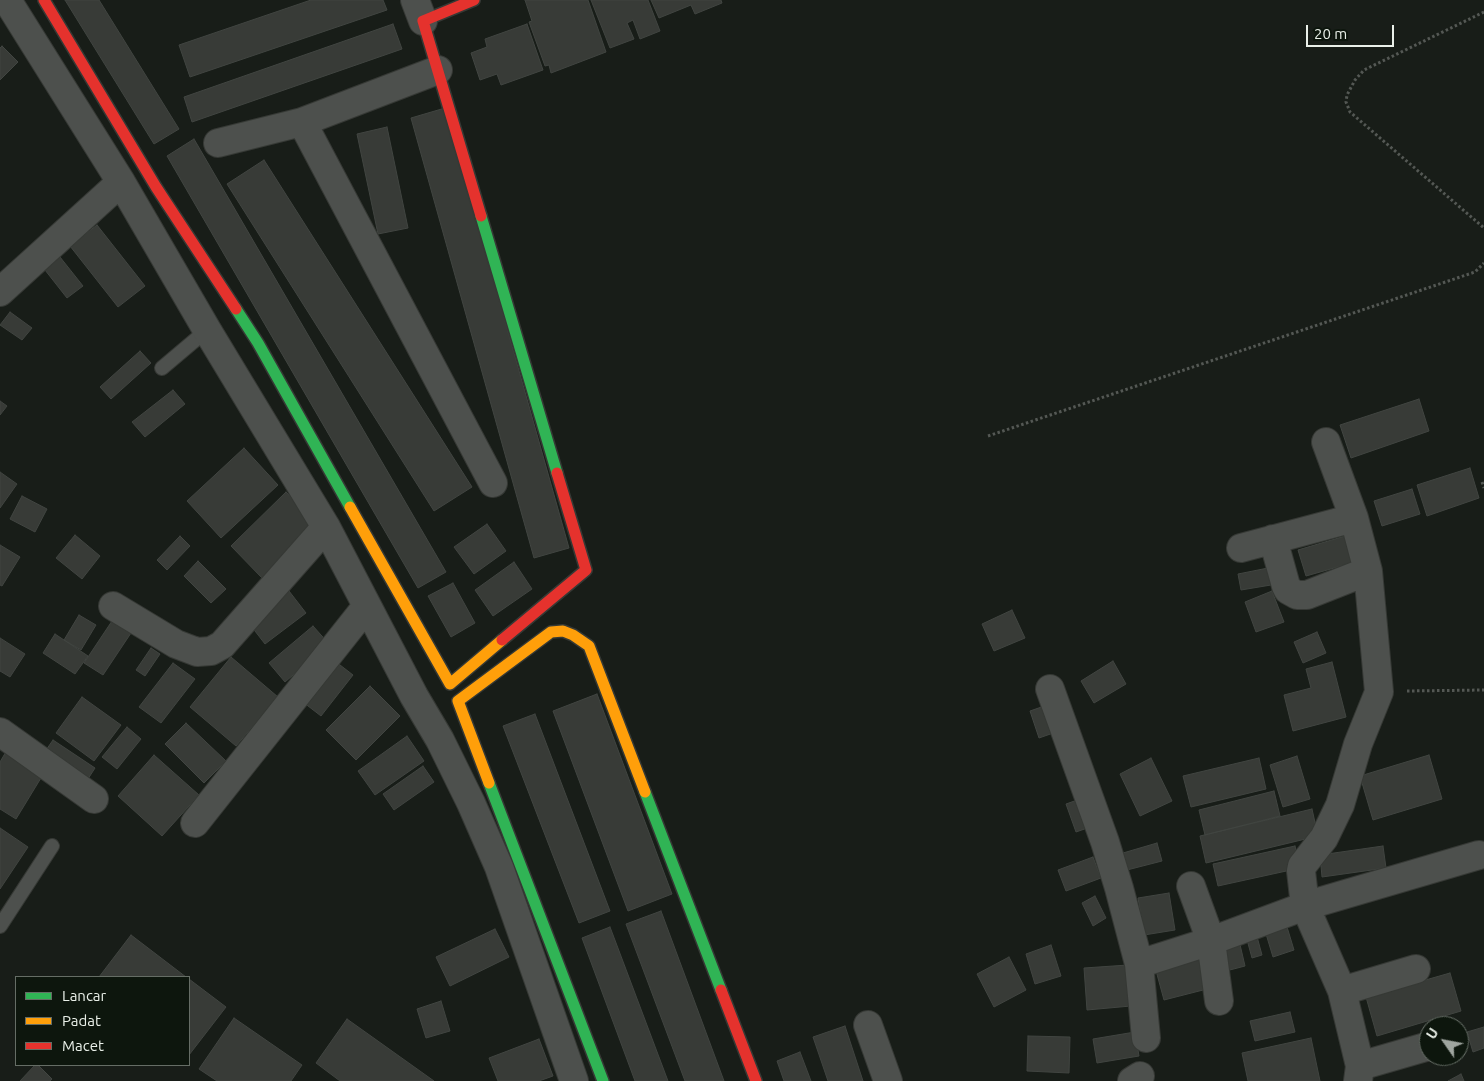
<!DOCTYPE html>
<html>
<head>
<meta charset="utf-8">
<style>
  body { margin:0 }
  #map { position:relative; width:1484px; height:1081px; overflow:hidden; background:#181d18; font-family:Ubuntu,sans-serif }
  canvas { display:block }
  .legend { position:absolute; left:15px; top:976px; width:175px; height:90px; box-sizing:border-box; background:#0d160d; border:1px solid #656d65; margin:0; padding:6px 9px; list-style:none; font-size:15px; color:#eaf0e9 }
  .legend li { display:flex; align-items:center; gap:10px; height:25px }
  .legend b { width:25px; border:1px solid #656d65 }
  .north { position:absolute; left:1419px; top:1016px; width:50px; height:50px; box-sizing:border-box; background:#0d160d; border:1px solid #656d65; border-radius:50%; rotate:303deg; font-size:14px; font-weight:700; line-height:20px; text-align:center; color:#eaf0e9 }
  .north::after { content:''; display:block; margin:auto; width:18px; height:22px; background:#a0a6a0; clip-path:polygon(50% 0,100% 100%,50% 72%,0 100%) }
  .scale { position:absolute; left:1306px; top:25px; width:88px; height:22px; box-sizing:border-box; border:2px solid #eaf0e9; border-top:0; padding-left:6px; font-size:15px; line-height:18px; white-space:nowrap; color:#eaf0e9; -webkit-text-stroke:4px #0d160d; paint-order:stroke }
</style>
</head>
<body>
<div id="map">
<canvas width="1484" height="1081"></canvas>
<ul class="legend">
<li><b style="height:6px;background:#30b455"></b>Lancar</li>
<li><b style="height:6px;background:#ff9f0a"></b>Padat</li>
<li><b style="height:6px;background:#e5322d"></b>Macet</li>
</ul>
<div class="north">U</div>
<div class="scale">20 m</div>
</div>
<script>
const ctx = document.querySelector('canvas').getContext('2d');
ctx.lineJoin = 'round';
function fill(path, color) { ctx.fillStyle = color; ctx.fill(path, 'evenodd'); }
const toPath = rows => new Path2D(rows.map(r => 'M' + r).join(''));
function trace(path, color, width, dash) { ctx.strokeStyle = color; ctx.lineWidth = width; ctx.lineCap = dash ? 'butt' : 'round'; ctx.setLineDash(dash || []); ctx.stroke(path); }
const building = toPath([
  [65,0,99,0,179,129,154,144,65,0],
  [311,0,383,0,387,10,190,77,179,45,311,0],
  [525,0,588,0,606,52,551,73,549,65,545,66,529,22,532,21,525,0],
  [591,0,648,0,660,31,640,39,633,20,627,23,634,39,610,48,591,0],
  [651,0,721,0,722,3,695,14,691,5,659,18,651,0],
  [393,24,402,49,192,122,184,97,393,24],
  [527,24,543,70,501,85,497,74,480,80,471,53,487,47,485,39,527,24],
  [2,46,18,62,0,80,0,48,2,46],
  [445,108,569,548,534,558,411,118,445,108],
  [387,127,408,228,378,234,357,134,387,127],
  [194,139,446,572,418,588,167,156,194,139],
  [264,160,472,487,434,511,227,184,264,160],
  [97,225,145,286,118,307,70,246,97,225],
  [60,257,83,286,67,298,45,270,60,257],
  [10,312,32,328,22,340,0,325,10,312],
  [140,351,151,363,111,399,100,387,140,351],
  [173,390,185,404,145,437,132,422,173,390],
  [1419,399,1429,431,1351,458,1340,425,1419,399],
  [0,401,7,406,0,415,0,401],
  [244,448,278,485,221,538,187,501,244,448],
  [1470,468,1479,498,1427,516,1417,485,1470,468],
  [0,472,17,484,0,508,0,472],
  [1412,489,1420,514,1382,526,1374,501,1412,489],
  [286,492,317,525,263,579,231,546,286,492],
  [22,496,47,509,35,532,10,519,22,496],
  [487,524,506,551,474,574,454,547,487,524],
  [75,535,100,556,82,579,56,558,75,535],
  [180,536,190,546,167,570,157,560,180,536],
  [1345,536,1352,563,1306,576,1298,550,1345,536],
  [0,545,20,557,2,586,0,585,0,545],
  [198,561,226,589,211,603,184,576,198,561],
  [514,562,532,589,493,616,475,590,514,562],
  [1268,568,1271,585,1241,590,1238,574,1268,568],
  [453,583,475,623,451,637,428,596,453,583],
  [289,591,306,613,265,644,248,622,289,591],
  [1272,591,1284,622,1256,632,1245,602,1272,591],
  [1012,610,1025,638,994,651,982,624,1012,610],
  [79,615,96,625,81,650,64,640,79,615],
  [112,621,131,633,103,675,84,663,112,621],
  [313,626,329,644,285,682,269,663,313,626],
  [1317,632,1326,653,1303,663,1294,642,1317,632],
  [55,634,88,656,75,674,43,653,55,634],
  [0,638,25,654,10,677,0,671,0,638],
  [151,648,160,654,145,676,136,670,151,648],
  [231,657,278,697,236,746,190,707,231,657],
  [331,658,353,675,321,716,299,699,331,658],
  [1113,661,1126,684,1094,703,1081,681,1113,661],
  [1332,662,1346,717,1293,731,1284,695,1311,688,1306,669,1332,662],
  [173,663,195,679,161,723,139,707,173,663],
  [370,686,400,716,356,760,326,730,370,686],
  [597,694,672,894,628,911,553,711,597,694],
  [82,697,121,725,94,761,56,733,82,697],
  [1050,704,1059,731,1039,738,1030,711,1050,704],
  [535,714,610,911,579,923,503,726,535,714],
  [186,723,226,761,204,783,165,744,186,723],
  [127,727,141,739,117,769,102,757,127,727],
  [407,736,424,761,375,795,358,771,407,736],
  [53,740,95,768,86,782,44,753,53,740],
  [7,750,44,773,16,819,0,809,0,762,7,750],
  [154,755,199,795,162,836,118,796,154,755],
  [1429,755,1442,799,1373,820,1360,776,1429,755],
  [1297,756,1310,799,1283,807,1270,765,1297,756],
  [1151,758,1172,801,1140,816,1120,774,1151,758],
  [1259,758,1266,789,1191,807,1183,776,1259,758],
  [423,766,434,782,394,810,383,794,423,766],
  [1274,791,1280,816,1205,835,1199,810,1274,791],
  [1083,798,1093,826,1076,832,1066,804,1083,798],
  [1312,809,1318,836,1206,863,1200,836,1312,809],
  [0,828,28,847,0,889,0,828],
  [1157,843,1162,861,1127,870,1123,853,1157,843],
  [1295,846,1300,868,1218,886,1213,864,1295,846],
  [1383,846,1386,868,1322,877,1320,855,1383,846],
  [1093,857,1101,878,1066,891,1058,870,1093,857],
  [1169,893,1175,930,1144,935,1138,898,1169,893],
  [1095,896,1106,918,1093,926,1082,903,1095,896],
  [661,911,724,1081,685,1081,626,924,661,911],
  [1284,917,1294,950,1273,957,1263,924,1284,917],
  [610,927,668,1081,635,1081,582,938,610,927],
  [495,929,509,957,450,986,436,957,495,929],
  [1256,933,1262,955,1252,958,1246,936,1256,933],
  [131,935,186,977,99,977,131,935],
  [1238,936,1245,966,1226,971,1219,940,1238,936],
  [1051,945,1061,976,1035,984,1026,954,1051,945],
  [1198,955,1207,989,1164,1000,1155,967,1198,955],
  [1009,957,1026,990,994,1007,977,974,1009,957],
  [1128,965,1131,1006,1087,1010,1084,968,1128,965],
  [1450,973,1461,1011,1377,1036,1366,997,1450,973],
  [189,979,226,1007,189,1055,189,979],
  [441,1001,450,1031,426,1038,417,1009,441,1001],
  [1290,1012,1295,1032,1255,1041,1250,1021,1290,1012],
  [234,1018,302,1065,291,1081,217,1081,199,1069,234,1018],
  [347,1019,434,1081,340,1081,316,1063,347,1019],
  [845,1026,863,1081,828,1081,813,1037,845,1026],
  [1484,1027,1484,1048,1473,1052,1467,1032,1484,1027],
  [1135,1032,1139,1056,1097,1063,1093,1039,1135,1032],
  [1028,1036,1070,1037,1069,1073,1027,1071,1028,1036],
  [1311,1038,1320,1081,1248,1081,1242,1053,1311,1038],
  [539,1039,553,1076,539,1081,498,1081,489,1058,539,1039],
  [800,1052,811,1081,784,1081,777,1061,800,1052],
  [35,1065,38,1065,52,1079,50,1081,20,1081,35,1065],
  [1461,1074,1464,1081,1448,1081,1461,1074]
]);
fill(building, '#383b37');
trace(building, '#414541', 1);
const lane = toPath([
  [162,368,207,330],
  [0,926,52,846]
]);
const street = toPath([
  [7,0,121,182,207,330,326,527,414,696,440,740,471,803,499,867,574,1081],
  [415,0,423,21],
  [438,70,302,122,493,483],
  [218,143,302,122],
  [0,292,121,182],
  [1326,442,1354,518,1368,571,1379,692,1358,744,1340,805,1324,838,1302,866,1301,871,1305,906,1342,991,1360,1066,1358,1081],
  [1273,539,1286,586,1288,590,1297,595,1307,595,1368,571],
  [1241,548,1354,518],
  [113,606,176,644,197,652,211,651,222,645,326,527],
  [1050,689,1105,842,1119,888,1139,964,1146,1038],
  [0,732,94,799],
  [195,823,367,606],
  [1191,886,1211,941,1219,1001],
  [1139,964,1211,941,1305,906,1479,855],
  [1342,991,1416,969],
  [868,1025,888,1081],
  [1360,1066,1429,1046],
  [1132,1081,1140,1076]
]);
const fast = toPath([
  [481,216,557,473],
  [236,309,258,343,350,507],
  [489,783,603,1081],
  [645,792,721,990]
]);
const slow = toPath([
  [350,507,450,684,502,640],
  [489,783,458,701,551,632,563,631,573,635,589,646,645,792]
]);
const jam = toPath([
  [44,0,156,187,236,309],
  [474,0,423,21,481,216],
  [502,640,586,570,557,473],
  [721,990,756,1081]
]);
trace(lane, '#363935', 16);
trace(street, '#363935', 30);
trace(fast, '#363935', 14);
trace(slow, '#363935', 14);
trace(jam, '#363935', 14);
trace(toPath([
  [1484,12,1364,70,1355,80,1347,95,1346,102,1350,112,1484,228],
  [988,436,1475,272,1484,263],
  [1482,482,1484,488],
  [1407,691,1484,690]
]), '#545854', 3, [2.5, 2.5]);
trace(lane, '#4d504d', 14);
trace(street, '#4d504d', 28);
trace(fast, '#30b455', 11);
trace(slow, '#ff9f0a', 11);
trace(jam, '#e5322d', 11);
</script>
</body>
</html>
